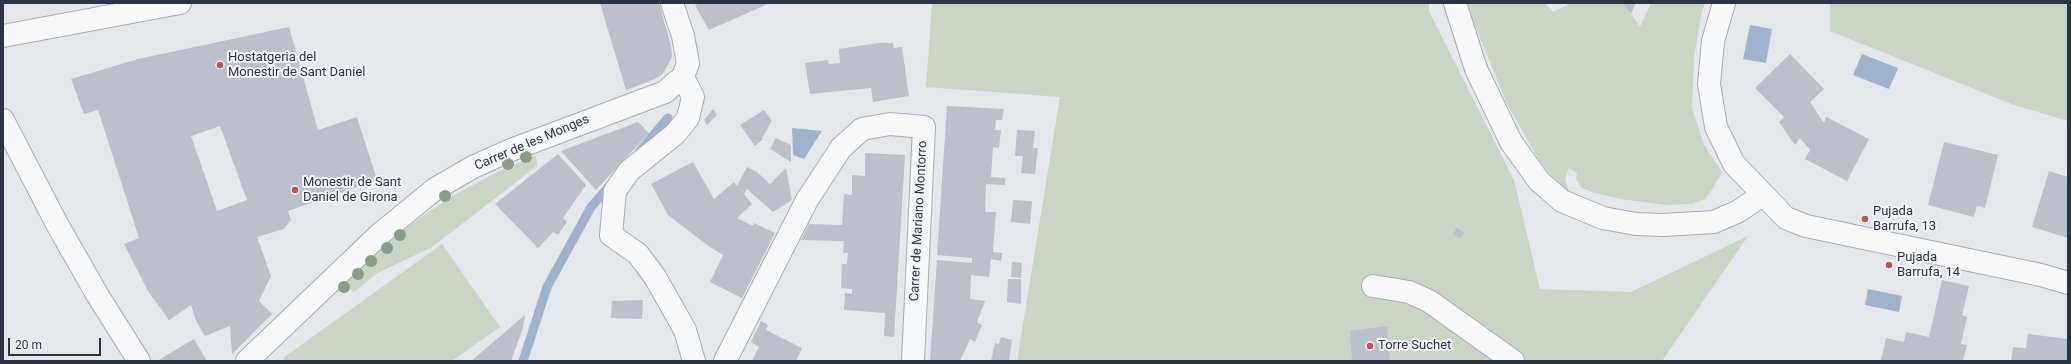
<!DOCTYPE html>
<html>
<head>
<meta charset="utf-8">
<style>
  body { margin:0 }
  #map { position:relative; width:2071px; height:364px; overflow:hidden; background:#e4e7ec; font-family:Roboto,sans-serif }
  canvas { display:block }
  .frame { position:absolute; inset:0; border:4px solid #2b3445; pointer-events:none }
  .scale { position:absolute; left:8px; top:338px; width:93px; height:18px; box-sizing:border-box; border:2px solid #2b3445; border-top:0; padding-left:5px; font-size:12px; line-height:14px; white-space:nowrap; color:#2b3445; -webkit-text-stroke:3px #f4f6f9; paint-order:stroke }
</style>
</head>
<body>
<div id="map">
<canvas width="2071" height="364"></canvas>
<div class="frame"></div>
<div class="scale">20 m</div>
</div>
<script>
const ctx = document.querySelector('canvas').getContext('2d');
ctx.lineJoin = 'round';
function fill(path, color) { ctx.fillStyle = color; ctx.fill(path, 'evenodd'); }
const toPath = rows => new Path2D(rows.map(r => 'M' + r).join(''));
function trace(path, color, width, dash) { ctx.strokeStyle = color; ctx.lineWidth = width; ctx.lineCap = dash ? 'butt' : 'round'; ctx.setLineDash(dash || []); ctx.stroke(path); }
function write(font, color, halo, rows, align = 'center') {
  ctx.font = font + ' Roboto,sans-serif'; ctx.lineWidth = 4; ctx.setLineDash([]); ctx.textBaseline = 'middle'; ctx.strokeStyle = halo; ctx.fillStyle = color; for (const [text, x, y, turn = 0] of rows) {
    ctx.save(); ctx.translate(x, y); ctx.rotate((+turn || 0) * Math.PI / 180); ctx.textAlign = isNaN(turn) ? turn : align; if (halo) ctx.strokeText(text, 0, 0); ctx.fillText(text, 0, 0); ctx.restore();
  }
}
fill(toPath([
  [932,3,1429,3,1429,11,1514,180,1540,289,1631,292,1748,236,1662,361,1017,361,1060,97,926,87],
  [1464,3,1545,3,1553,12,1571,3,1624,3,1640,27,1651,3,1705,3,1701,16,1694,58,1692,108,1704,145,1722,172,1711,191,1705,199,1692,204,1666,205,1620,199,1592,192,1582,188,1576,179,1577,173,1569,168,1565,179,1569,191,1552,177,1540,162,1507,104,1474,23,1470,24],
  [1830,3,2068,3,2068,121,2014,105,1830,31],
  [536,155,537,166,432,247,376,274,354,292,344,283,400,232,452,196,499,171],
  [442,244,500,327,452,361,285,361,283,358]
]), '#c9d6c5');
fill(toPath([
  [1750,25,1772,29,1766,63,1743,59],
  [1862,54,1898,68,1889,89,1853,75],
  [792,128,822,131,804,159,793,155],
  [1868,289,1902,296,1899,312,1865,305]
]), '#9fb4cc');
trace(toPath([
  [640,151,668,118],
  [523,361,547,287,591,207,612,183]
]), '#9fb4cc', 9);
fill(toPath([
  [600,3,659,3,671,46,672,57,663,74,653,80,626,90],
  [700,3,770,3,709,30,695,5],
  [1625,3,1636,3,1631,14,1624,5],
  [289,27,318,130,357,117,377,180,288,211,291,220,284,229,257,237,271,276,259,301,272,314,232,354,230,326,205,336,197,323,191,305,169,320,148,291,124,244,139,238,98,110,84,114,71,79,138,59],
  [220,126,247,200,217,211,191,136],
  [878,43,893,43,894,48,902,47,909,96,873,102,871,88,810,94,805,63,828,60,829,64,840,63,839,49],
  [1790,54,1824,89,1810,102,1824,123,1826,117,1869,139,1847,181,1805,159,1810,150,1800,138,1795,145,1779,122,1784,117,1755,88],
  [947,106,1004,109,1002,120,996,120,995,130,1001,130,999,148,993,147,991,177,1005,178,1005,185,986,184,985,212,996,212,993,252,1002,253,1001,261,991,259,989,277,971,275,970,299,985,301,977,322,982,325,975,342,970,339,960,361,930,361,937,260,972,263,972,258,937,255],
  [713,109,717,115,707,125,704,120],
  [764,110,772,121,762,138,763,139,755,146,740,125],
  [638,122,649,133,596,190,561,151],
  [1017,130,1035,131,1033,148,1038,148,1035,174,1021,173,1023,156,1015,156],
  [776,138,791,145,791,162,770,149],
  [1944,142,1998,155,1985,208,1977,206,1974,217,1928,205],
  [865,153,905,155,894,337,884,336,885,313,844,310,845,293,852,294,852,289,841,288,842,264,847,264,848,253,843,253,844,241,801,240,809,224,842,225,844,194,852,195,852,175,865,176],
  [558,154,586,185,563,218,567,222,558,235,553,232,538,248,495,204],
  [693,162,714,199,734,182,737,186,747,167,757,172,770,184,786,168,792,200,773,212,747,189,744,194,752,204,737,218,753,226,754,223,775,233,742,298,710,282,723,255,707,245,668,215,651,184],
  [2049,171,2068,177,2068,238,2032,227],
  [1013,200,1032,201,1030,224,1011,222],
  [1457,228,1464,233,1460,239,1453,234],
  [1012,262,1022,263,1021,278,1011,277],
  [1008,279,1021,279,1021,304,1007,302],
  [1942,280,1969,286,1962,315,1967,317,1961,344,1967,345,1963,361,1881,361,1886,338,1904,342,1906,332,1929,337],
  [643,300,642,319,611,318,612,301],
  [525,315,523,328,511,361,471,361],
  [761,321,768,325,766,330,802,348,796,361,752,361,759,347,751,342],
  [1387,326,1390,361,1352,361,1350,331],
  [2028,334,2068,339,2068,361,2011,361,2013,347,2026,348],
  [1001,337,1012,340,1009,361,991,361,995,343,999,344],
  [194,339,207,361,157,361]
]), '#bbc0ca');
const street = toPath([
  [1455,3,1476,69,1511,142,1539,181,1562,201,1603,218,1636,224,1663,225,1714,222,1739,211,1762,195],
  [1724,3,1713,41,1709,84,1716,127,1734,164,1786,218,1806,226,2041,275,2068,283],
  [3,36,180,3],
  [683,77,693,97,688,118,675,134,629,171,615,191,611,235,638,254,655,277,685,330,694,361],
  [3,120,57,224,98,296,139,361],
  [1373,286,1409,292,1429,301,1513,361],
  [247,361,380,234,435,189,473,167,511,150,665,92,675,83,683,77,688,63,683,36,672,3],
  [725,361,807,200,841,148,862,129,890,124,924,127,913,361]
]);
trace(street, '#a9aeb7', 24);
trace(street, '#f7f8fa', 22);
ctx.fillStyle = '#899d89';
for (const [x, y] of [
  [526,157],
  [508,164],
  [445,196],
  [400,235],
  [387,248],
  [371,261],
  [358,274],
  [344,287]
]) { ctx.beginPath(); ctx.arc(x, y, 6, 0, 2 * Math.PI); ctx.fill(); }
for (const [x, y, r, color] of [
  [220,65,4,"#d1495b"],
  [295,190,4,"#d1495b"],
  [1865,219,4,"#d1495b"],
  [1889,265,4,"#d1495b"],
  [1370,346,4,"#d1495b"]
]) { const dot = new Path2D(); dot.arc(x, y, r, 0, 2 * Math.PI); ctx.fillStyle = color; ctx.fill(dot); trace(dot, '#f4f6f9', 1.5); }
write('13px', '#2b3445', '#f4f6f9', [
  ["Hostatgeria del",228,58],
  ["Monestir de Sant Daniel",228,73],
  ["Monestir de Sant",303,183],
  ["Daniel de Girona",303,198],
  ["Pujada",1873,212],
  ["Barrufa, 13",1873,227],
  ["Pujada",1897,258],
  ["Barrufa, 14",1897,273],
  ["Torre Suchet",1378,346]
], 'left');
write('13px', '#2b3445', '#f4f6f9', [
  ["Carrer de les Monges",532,143,-23],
  ["Carrer de Mariano Montorro",919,221,-87]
]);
</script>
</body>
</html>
